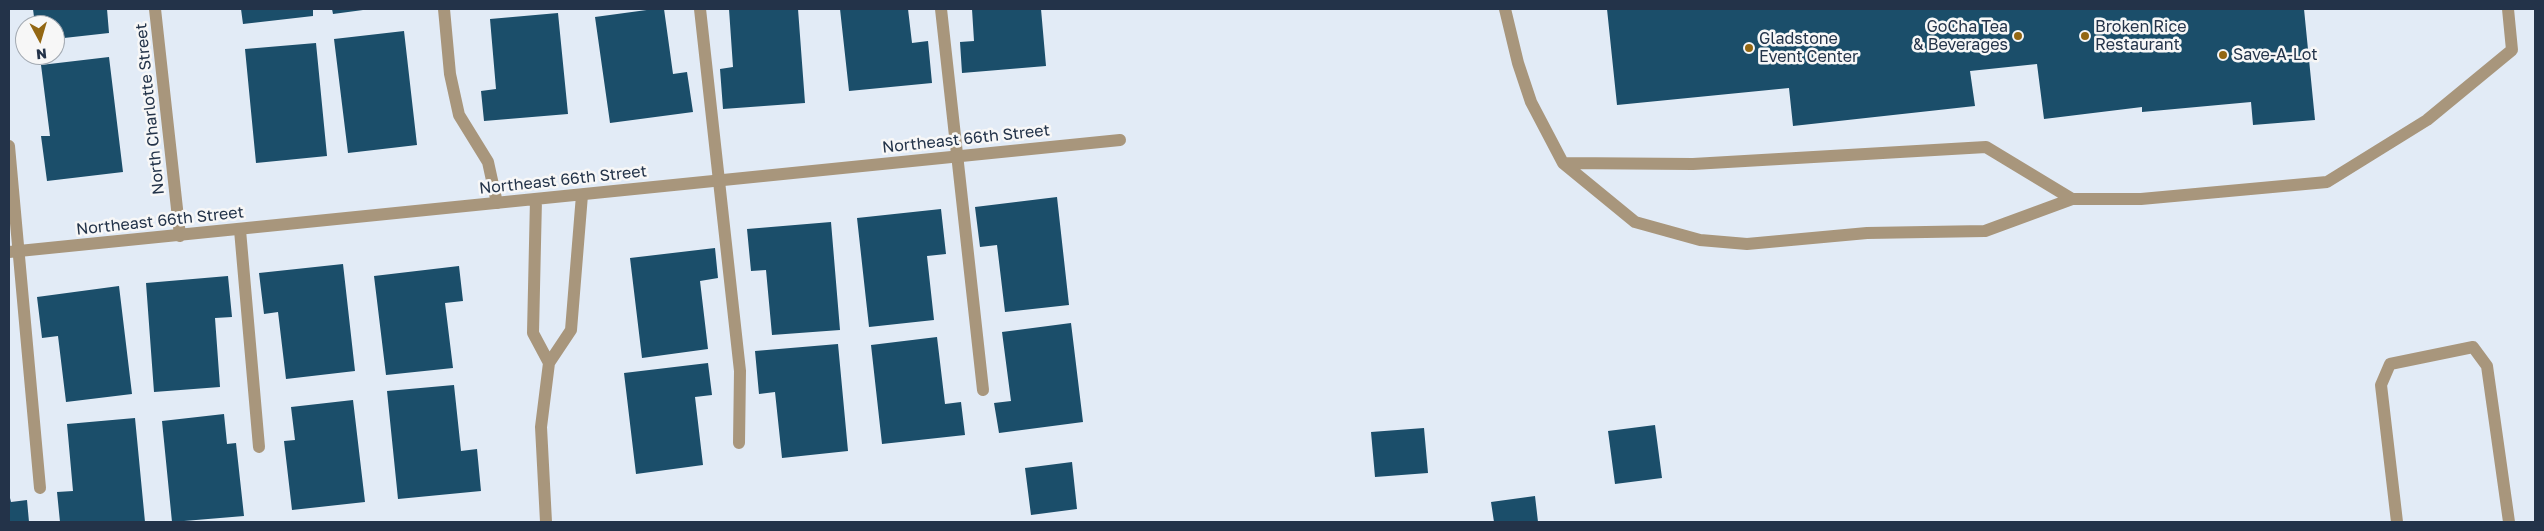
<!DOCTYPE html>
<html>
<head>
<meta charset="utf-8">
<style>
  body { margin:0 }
  #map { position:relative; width:2544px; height:531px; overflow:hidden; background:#e2ebf6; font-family:"Golos Text",sans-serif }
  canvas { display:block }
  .frame { position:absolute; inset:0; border:10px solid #233349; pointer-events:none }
  .north { position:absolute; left:15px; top:15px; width:50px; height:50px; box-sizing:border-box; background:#f7f7f7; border:1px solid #a2a9b1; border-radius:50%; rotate:174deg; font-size:14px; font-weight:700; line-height:20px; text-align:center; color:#233349 }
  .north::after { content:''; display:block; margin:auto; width:18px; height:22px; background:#936713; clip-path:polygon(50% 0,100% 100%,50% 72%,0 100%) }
</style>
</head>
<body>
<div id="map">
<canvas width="2544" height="531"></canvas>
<div class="frame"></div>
<div class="north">N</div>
</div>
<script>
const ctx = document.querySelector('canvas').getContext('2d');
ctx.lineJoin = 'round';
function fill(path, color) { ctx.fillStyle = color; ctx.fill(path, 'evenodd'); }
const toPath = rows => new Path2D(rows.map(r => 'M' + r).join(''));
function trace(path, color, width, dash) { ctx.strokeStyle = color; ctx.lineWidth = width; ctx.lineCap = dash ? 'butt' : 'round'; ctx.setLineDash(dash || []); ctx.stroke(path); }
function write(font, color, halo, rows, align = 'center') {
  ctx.font = font + ' "Golos Text",sans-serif'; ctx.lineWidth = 5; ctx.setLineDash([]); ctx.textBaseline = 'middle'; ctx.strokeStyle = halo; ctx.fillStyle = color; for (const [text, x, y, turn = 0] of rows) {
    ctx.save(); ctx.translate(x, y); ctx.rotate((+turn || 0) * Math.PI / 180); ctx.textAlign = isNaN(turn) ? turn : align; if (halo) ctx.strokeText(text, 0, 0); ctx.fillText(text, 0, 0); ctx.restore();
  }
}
fill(toPath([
  [33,9,107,9,109,33,55,39,55,25,35,25],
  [241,9,313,9,313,16,243,24],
  [332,9,363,9,363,10,333,14],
  [654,9,664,9,673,74,687,72,693,112,610,123,595,17],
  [729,9,798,9,805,103,723,109,720,69,733,67],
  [840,9,908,9,912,43,928,41,932,83,849,91],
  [972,9,1041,9,1046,66,962,73,960,42,974,41],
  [1607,9,2304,9,2315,120,2253,125,2251,102,2142,112,2142,107,2044,119,2037,64,1970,71,1975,106,1793,126,1789,88,1617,105],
  [558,13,568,114,484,121,481,91,496,89,490,19],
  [404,31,417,145,348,153,334,39],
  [316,43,327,156,256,163,245,49],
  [109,57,123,172,47,181,41,136,50,136,41,65],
  [1057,197,1069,305,1005,312,997,245,980,247,975,207],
  [941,209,946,254,927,256,934,320,869,327,857,218],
  [831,222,840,330,772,335,766,270,751,271,747,229],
  [715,248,718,278,700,281,708,349,642,358,630,258],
  [343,264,355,371,286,379,278,312,264,314,259,273],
  [459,266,463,301,445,303,453,368,386,375,374,276],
  [228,276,232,317,215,318,220,387,154,392,146,283],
  [119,286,132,394,66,402,58,336,42,338,37,297],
  [1071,323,1083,422,999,433,994,403,1011,401,1002,332],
  [937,337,945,404,961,402,965,435,882,444,871,345],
  [838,344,848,451,782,458,775,392,759,394,755,351],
  [708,363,712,395,695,397,703,465,636,474,624,373],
  [454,385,461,451,477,449,481,491,398,499,387,391],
  [353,400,365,502,292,510,284,441,295,440,291,407],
  [224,414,227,444,236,443,244,516,172,522,162,421],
  [135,418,145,522,60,522,57,492,73,491,67,424],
  [1655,425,1662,478,1615,484,1608,431],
  [1424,428,1428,473,1375,477,1371,432],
  [1072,462,1077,509,1031,515,1025,468],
  [9,494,11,502,27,500,29,522,9,522],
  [1535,496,1538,522,1494,522,1491,502]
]), '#1b4e6a');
trace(toPath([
  [444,9,450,74,459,115,488,162,497,203],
  [700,9,740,371,739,443],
  [941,9,983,390],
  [1505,9,1518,63,1531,102,1563,163,1635,222,1700,240,1747,244,1867,233,1985,231,2072,199,2141,199,2327,182,2427,120,2512,50,2508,9],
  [9,146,40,488],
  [1563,163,1693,164,1986,147,2072,199],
  [240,230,259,447],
  [2397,522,2381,385,2390,364,2473,347,2487,366,2509,522]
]), '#a8967c', 12);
trace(toPath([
  [155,9,180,236],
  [536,199,533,333,549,363],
  [9,252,1120,140],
  [546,522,541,427,549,363,571,330,582,195]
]), '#a8967c', 12);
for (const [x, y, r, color] of [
  [2018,36,5,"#936713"],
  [2085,36,5,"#936713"],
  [1749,48,5,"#936713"],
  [2223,55,5,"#936713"]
]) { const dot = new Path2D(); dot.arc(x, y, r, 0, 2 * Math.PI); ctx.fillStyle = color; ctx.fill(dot); trace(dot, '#f7f7f7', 2); }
write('16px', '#233349', '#f7f7f7', [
  ["GoCha Tea",2008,27,"right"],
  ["& Beverages",2008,45,"right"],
  ["Broken Rice",2095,27],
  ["Restaurant",2095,45],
  ["Gladstone",1759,39],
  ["Event Center",1759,57],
  ["Save-A-Lot",2233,55]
], 'left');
write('16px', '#233349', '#f7f7f7', [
  ["North Charlotte Street",150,109,-96],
  ["Northeast 66th Street",966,139,-6],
  ["Northeast 66th Street",563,180,-6],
  ["Northeast 66th Street",160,221,-6]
]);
</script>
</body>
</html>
